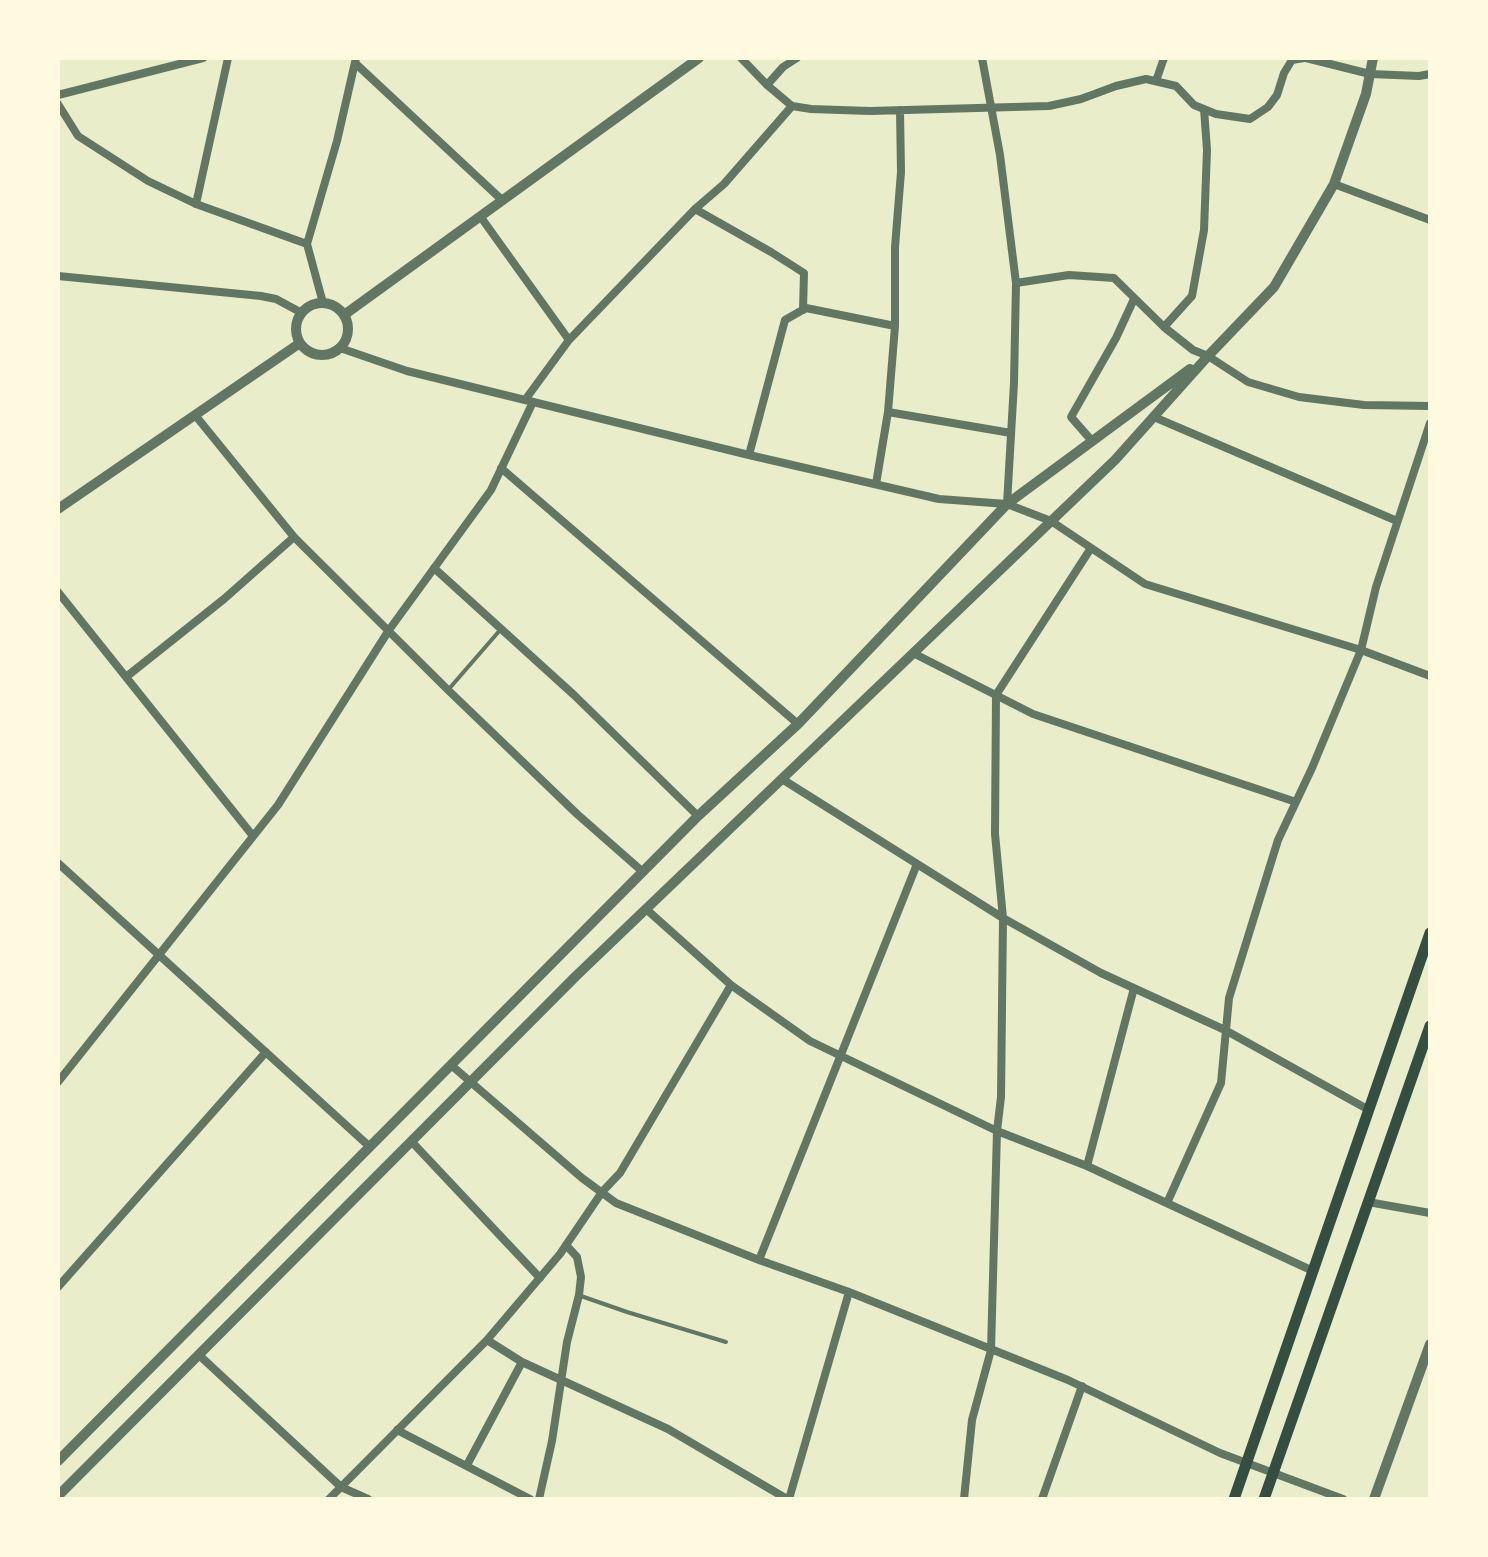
<!DOCTYPE html>
<html>
<head>
<meta charset="utf-8">
<style>
  body { margin:0 }
  #map { position:relative; width:1488px; height:1557px; overflow:hidden; background:#e9edc9; font-family:"Sofia Sans Condensed",sans-serif }
  canvas { display:block }
  .frame { position:absolute; inset:0; border:60px solid #fefae0; pointer-events:none }
</style>
</head>
<body>
<div id="map">
<canvas width="1488" height="1557"></canvas>
<div class="frame"></div>
</div>
<script>
const ctx = document.querySelector('canvas').getContext('2d');
ctx.lineJoin = 'round';
const toPath = rows => new Path2D(rows.map(r => 'M' + r).join(''));
function trace(path, color, width, dash) { ctx.strokeStyle = color; ctx.lineWidth = width; ctx.lineCap = dash ? 'butt' : 'round'; ctx.setLineDash(dash || []); ctx.stroke(path); }
trace(toPath([
  [448,690,501,629],
  [581,1296,627,1312,726,1342]
]), '#617663', 4);
trace(toPath([
  [741,58,767,85,792,106,811,109,870,111,1049,106,1081,99,1116,86,1146,79,1176,86,1194,105,1216,114,1250,119,1268,107,1277,95,1284,73,1292,60,1304,58],
  [982,58,1000,155,1016,283,1014,383,1007,504],
  [1306,58,1370,74,1419,76,1430,74],
  [355,63,502,200],
  [1156,81,1164,58],
  [767,85,783,67,797,58],
  [58,95,203,58],
  [58,104,78,136,148,181,196,204,307,244],
  [1334,184,1430,220],
  [196,204,228,58],
  [695,209,771,252,804,273,803,310],
  [480,216,569,340],
  [58,276,261,296,276,299,302,313],
  [1016,283,1069,275,1114,278,1164,327,1193,350,1208,356,1248,382,1299,397,1364,405,1430,406],
  [323,303,307,244,337,141,356,58],
  [1164,327,1192,296,1204,230,1207,150,1204,109],
  [340,348,407,371,749,455,939,499,1007,504,1051,521,1145,584,1361,650,1430,676],
  [525,400,569,340,695,209,724,184,792,106],
  [888,412,1011,433],
  [195,415,294,537,448,690,577,814,643,872],
  [1154,417,1397,521],
  [1092,441,1071,417,1116,338,1134,299],
  [749,455,785,320,806,308,895,326],
  [501,468,798,724],
  [876,484,888,412,895,326,895,247,901,172,900,110],
  [434,568,574,695,698,816],
  [58,592,253,836],
  [913,653,1033,714,1296,802],
  [126,677,224,599,294,537],
  [782,779,1003,918,1101,973,1225,1030,1369,1110],
  [58,863,370,1147],
  [646,909,731,985,810,1041,997,1131,1087,1166,1313,1271],
  [451,1065,582,1178,616,1203,759,1260,849,1292,1068,1380,1220,1453,1343,1499],
  [58,1082,278,805,389,630,491,490,533,402],
  [411,1141,540,1278],
  [1087,1166,1134,988],
  [1368,1202,1430,1213],
  [1167,1203,1221,1083,1229,998,1278,840,1312,768,1361,650,1376,587,1430,423],
  [759,1260,917,864],
  [58,1287,266,1052],
  [487,1340,522,1362,668,1429,787,1499],
  [199,1355,341,1487,368,1499],
  [397,1430,530,1499],
  [467,1465,522,1362],
  [329,1499,487,1340,560,1254,602,1192,620,1173,731,985],
  [539,1499,552,1441,567,1342,579,1295,581,1277,577,1257,566,1245],
  [789,1499,849,1292],
  [964,1499,972,1420,991,1350,997,1131,1001,1097,1003,918,995,834,996,695,1091,548],
  [1042,1499,1082,1386]
]), '#617663', 8);
trace(toPath([
  '296 329a26 26 0 1 1 52 0a26 26 0 1 1-52 0Z',
  [344,315,699,58],
  [58,509,300,343],
  [58,1461,698,816,798,724,1007,504,1190,369],
  [58,1496,576,976,1115,460,1208,356,1274,287,1334,184,1366,94,1373,58],
  [1374,1499,1430,1344]
]), '#617663', 10);
trace(toPath([
  [1234,1499,1430,933],
  [1264,1499,1430,1026]
]), '#344e41', 11);
</script>
</body>
</html>
